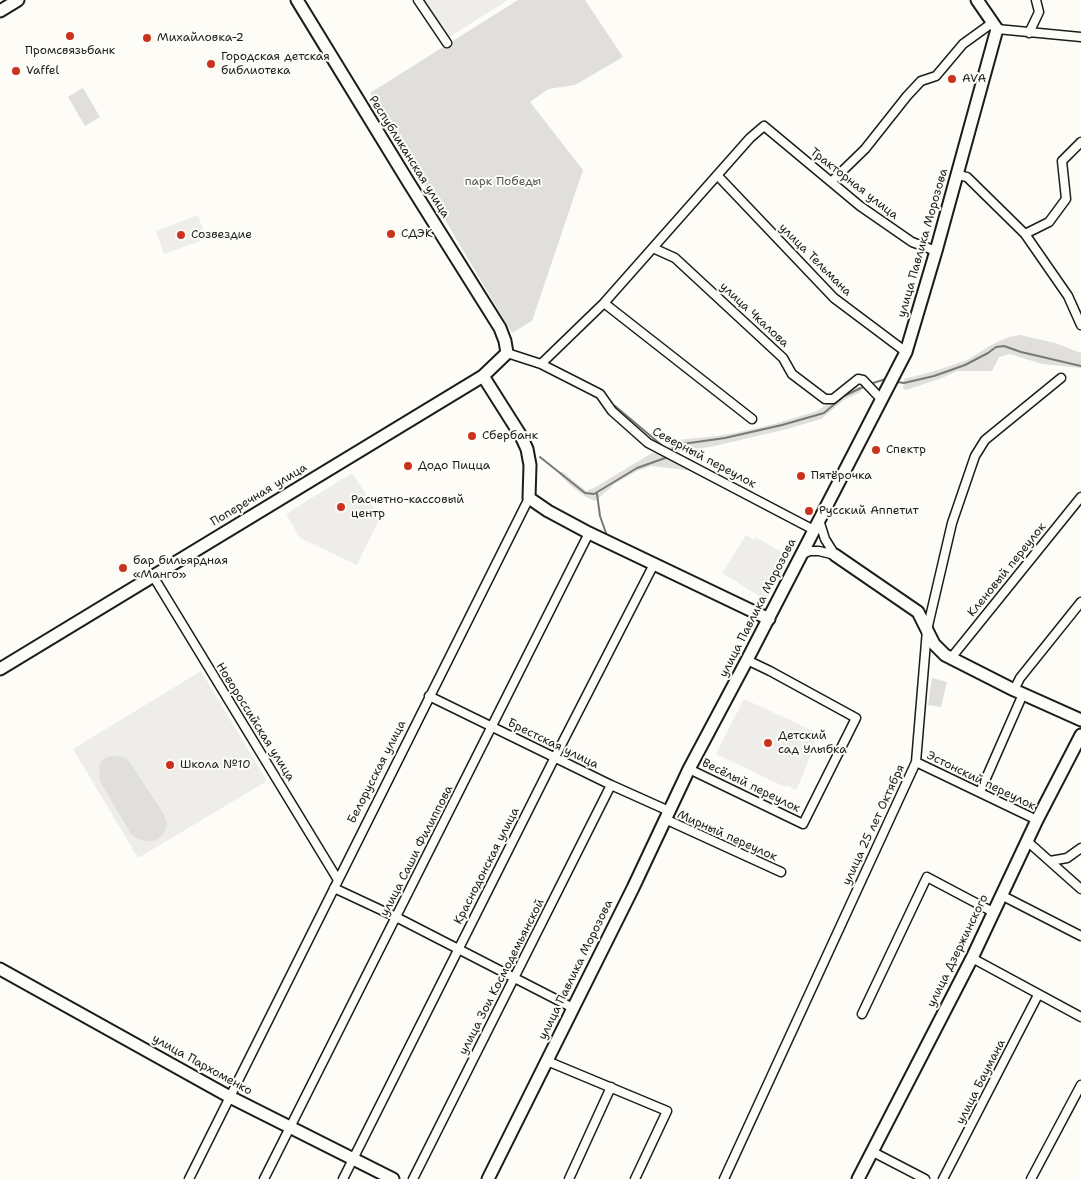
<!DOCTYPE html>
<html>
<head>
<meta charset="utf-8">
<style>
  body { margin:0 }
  canvas { display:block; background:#fdfcf7 }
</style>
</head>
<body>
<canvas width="1081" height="1179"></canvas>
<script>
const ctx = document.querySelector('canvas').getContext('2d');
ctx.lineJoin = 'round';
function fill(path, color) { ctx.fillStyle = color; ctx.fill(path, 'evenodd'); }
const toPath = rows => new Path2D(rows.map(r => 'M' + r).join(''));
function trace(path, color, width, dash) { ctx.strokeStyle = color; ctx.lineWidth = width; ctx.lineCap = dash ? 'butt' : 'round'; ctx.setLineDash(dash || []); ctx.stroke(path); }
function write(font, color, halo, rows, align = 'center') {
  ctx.font = font + ' "Shantell Sans",sans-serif'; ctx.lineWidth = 4; ctx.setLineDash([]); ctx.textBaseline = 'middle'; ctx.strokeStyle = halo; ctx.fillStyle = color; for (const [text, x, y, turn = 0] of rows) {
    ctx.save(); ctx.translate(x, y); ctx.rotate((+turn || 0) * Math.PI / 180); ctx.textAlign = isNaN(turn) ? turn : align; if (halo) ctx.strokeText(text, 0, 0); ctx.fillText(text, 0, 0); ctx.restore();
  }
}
fill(toPath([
  [422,0,508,0,448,38],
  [198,215,206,239,164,254,156,231],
  [352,473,371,502,379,520,357,565,300,538,286,514],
  [746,535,754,540,756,537,790,557,767,601,722,573],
  [201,671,267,781,138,858,73,749],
  [744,699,818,733,805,770,796,790,786,785,785,787,716,754]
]), '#eeede9');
fill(toPath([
  [518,0,585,0,623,57,575,85,548,89,530,102,583,170,532,321,512,333,370,93],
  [83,88,100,117,85,126,68,97],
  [1020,335,1055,343,1081,353,1081,368,1042,364,1010,354,999,357,992,371,957,371,942,378,906,390,903,389,904,379,935,371,967,360,993,344,1009,337],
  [858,386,861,388,861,392,844,400,821,419,787,429,710,447,682,450,673,454,669,450,670,444,677,440,718,436,744,431,774,424,817,411,853,387],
  [652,453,658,453,685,466,687,470,651,466,637,471,616,483,595,501,586,497,570,485,559,474,559,472,563,472,586,491,594,488],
  [932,678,947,682,941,707,928,705],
  [114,756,123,757,129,761,163,813,167,823,165,831,160,837,154,841,146,841,138,839,131,834,100,781,99,767,102,760,107,757]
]), '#e0dfdb');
trace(toPath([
  [897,382,904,383,934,376,965,365,988,353,996,347,1004,346,1021,352,1081,366],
  [873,383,886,379],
  [615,406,665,448],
  [671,452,675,445,725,438,782,425,824,413,844,396,863,387],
  [540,457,585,493,594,494,637,468,668,457],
  [597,494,600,516,606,533]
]), '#797876', 2);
const street = toPath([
  [418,0,447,43],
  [997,29,1081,37],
  [1029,33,1039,12,1036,0],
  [717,175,834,298,906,352],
  [958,175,967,177,1025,234,1049,222,1066,199,1062,161,1081,142],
  [831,182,865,149,907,96,921,81,936,76,963,44,992,23],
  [1025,234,1068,296,1081,325],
  [653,248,675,258,783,358,792,374,825,399,833,399,858,379,863,380,881,399],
  [604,303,752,419],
  [507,353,541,364,604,303,750,138,764,126,860,206,912,242,936,251],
  [541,364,600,394,612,411,648,443,814,530],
  [819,520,825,539,835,555],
  [802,554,810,551,819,551,835,555],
  [153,576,338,880],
  [951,658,1081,497],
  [1014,690,1020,678,1081,602],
  [429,696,611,785,669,811],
  [916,762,1037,820],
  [689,769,803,824,856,718,770,671,747,660],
  [980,792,1023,694],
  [665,819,781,872],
  [1027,841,1081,889],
  [1050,861,1067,858,1081,848],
  [334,888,396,917,573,1008],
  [1001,895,1081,936],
  [972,958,1081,1017],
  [862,1014,927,877,993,912],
  [547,1061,667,1111,635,1179],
  [873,1152,925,1179],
  [189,1179,529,498],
  [264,1179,589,533],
  [343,1179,555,757,654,564],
  [413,1179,611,785],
  [569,1179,611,1087],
  [724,1179,916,762,927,630,952,523,975,456,985,440,1061,378],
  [943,1179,1038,995],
  [1031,1179,1081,1085]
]);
const secondary = toPath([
  [0,11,18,0],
  [483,376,521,436,527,449,530,465,529,498,548,511,589,533,769,619],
  [835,555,918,612,934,644,945,655,1014,690,1081,720],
  [0,669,483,376,507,353,505,341,500,328,409,183,297,0],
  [0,969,230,1097,393,1179],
  [488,1179,633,888,689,769,747,660,906,352,936,251,997,29,977,0],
  [858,1179,972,958,1037,820,1081,735]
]);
trace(street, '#1c1c1c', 11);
trace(secondary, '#1c1c1c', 15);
trace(street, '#fdfcf7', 8);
trace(secondary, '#fdfcf7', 11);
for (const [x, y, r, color] of [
  [70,36,5,"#c8321e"],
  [147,38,5,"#c8321e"],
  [211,64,5,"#c8321e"],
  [16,71,5,"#c8321e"],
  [952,79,5,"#c8321e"],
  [391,234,5,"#c8321e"],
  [181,235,5,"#c8321e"],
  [472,436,5,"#c8321e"],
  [876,450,5,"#c8321e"],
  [408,466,5,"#c8321e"],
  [801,476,5,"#c8321e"],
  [341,507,5,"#c8321e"],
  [809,511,5,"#c8321e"],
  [123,568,5,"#c8321e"],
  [768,743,5,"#c8321e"],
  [170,765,5,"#c8321e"]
]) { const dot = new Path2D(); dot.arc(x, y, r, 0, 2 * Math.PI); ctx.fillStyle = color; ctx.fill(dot); trace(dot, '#fdfcf7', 2); }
write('12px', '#1c1c1c', '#fdfcf7', [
  ["Михайловка-2",157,38],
  ["Промсвязьбанк",70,51,"center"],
  ["Городская детская",221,57],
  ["библиотека",221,71],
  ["Vaffel",26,71],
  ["AVA",962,79],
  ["СДЭК",401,234],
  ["Созвездие",191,235],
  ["Сбербанк",482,436],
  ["Спектр",886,450],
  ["Додо Пицца",418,466],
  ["Пятёрочка",811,476],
  ["Расчетно-кассовый",351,500],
  ["центр",351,514],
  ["Русский Аппетит",819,511],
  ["бар бильярдная",133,561],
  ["«Манго»",133,575],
  ["Детский",778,736],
  ["сад Улыбка",778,750],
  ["Школа №10",180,765]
], 'left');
write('12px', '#1c1c1c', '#fdfcf7', [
  ["Республиканская улица",409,157,58],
  ["Тракторная улица",854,184,38],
  ["улица Павлика Морозова",923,243,-74],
  ["улица Тельмана",815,260,45],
  ["улица Чкалова",754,315,43],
  ["Северный переулок",704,458,28],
  ["Поперечная улица",259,495,-31],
  ["Кленовый переулок",1007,570,-51],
  ["улица Павлика Морозова",758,608,-63],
  ["Новороссийская улица",255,722,58],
  ["Брестская улица",553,744,26],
  ["Белорусская улица",377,772,-63],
  ["Эстонский переулок",981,781,26],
  ["Весёлый переулок",751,786,26],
  ["улица 25 лет Октября",874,825,-65],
  ["Мирный переулок",727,836,24],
  ["улица Саши Филиппова",417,851,-63],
  ["Краснодонская улица",487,866,-63],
  ["улица Дзержинского",958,951,-64],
  ["улица Павлика Морозова",576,970,-64],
  ["улица Зои Космодемьянской",502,977,-63],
  ["улица Пархоменко",202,1065,29],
  ["улица Баумана",981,1082,-63]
]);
write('12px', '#575655', '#fdfcf7', [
  ["парк Победы",503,182]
]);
</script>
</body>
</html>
